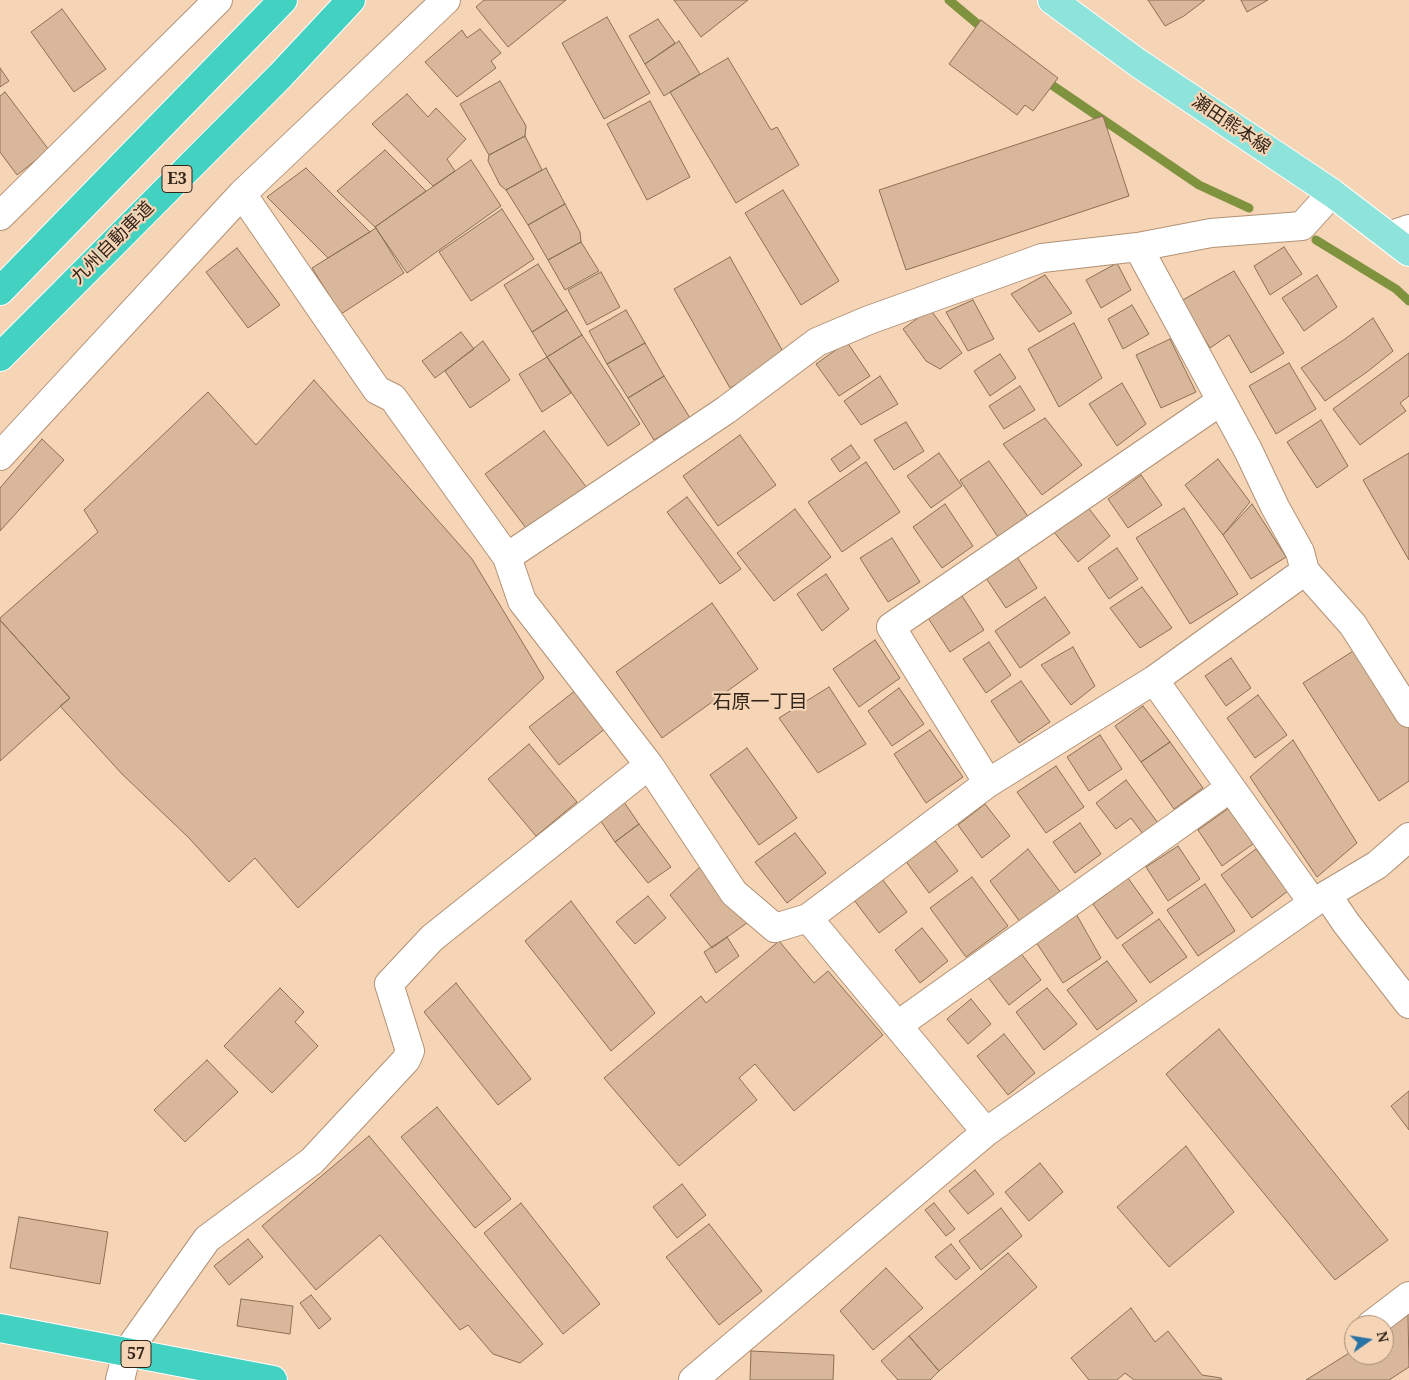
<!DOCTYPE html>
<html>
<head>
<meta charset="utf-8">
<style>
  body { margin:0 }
  #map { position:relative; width:1409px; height:1380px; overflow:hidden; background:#f6d4b6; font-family:"Noto Serif",serif }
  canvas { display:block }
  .north { position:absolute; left:1344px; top:1315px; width:50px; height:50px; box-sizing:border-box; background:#f6d4b6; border:1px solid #a78e77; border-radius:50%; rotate:77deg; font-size:14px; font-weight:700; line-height:20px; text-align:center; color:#312419 }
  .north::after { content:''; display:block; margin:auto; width:18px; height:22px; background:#2a73a7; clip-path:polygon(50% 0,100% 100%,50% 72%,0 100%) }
</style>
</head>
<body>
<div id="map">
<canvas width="1409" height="1380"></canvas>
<div class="north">N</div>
</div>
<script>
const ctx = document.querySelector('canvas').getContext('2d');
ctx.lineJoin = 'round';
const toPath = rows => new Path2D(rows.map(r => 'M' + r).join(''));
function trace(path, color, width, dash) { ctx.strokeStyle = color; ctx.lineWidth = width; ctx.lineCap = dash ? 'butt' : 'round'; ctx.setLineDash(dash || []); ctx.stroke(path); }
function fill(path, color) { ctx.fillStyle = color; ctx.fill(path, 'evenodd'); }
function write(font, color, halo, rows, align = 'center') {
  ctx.font = font + ' "Noto Serif","Noto Sans JP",serif'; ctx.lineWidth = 4.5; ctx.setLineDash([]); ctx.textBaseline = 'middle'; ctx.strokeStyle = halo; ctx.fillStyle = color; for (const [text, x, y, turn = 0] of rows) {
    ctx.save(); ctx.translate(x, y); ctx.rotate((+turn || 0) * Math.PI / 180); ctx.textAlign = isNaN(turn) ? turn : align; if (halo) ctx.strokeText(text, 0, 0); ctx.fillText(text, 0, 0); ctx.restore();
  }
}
trace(toPath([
  [949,0,987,32],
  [1043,79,1199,185,1249,208],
  [1316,240,1396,289,1409,301]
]), '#7f933e', 9);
const building = toPath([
  [484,0,566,0,508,47,476,7,484,0],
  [674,0,748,0,701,37,674,0],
  [1148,0,1205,0,1184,16,1165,26,1148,0],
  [1241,0,1268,0,1247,12,1241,0],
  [62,9,106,69,74,92,31,32,62,9],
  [607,17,650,93,604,119,562,43,607,17],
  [658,19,675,43,645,64,629,36,658,19],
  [981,20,1058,78,1033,111,1025,105,1017,115,949,64,981,20],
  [480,29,501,53,491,61,496,68,457,97,425,62,462,30,467,38,480,29],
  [679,41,700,74,664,96,645,64,679,41],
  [728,58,771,130,777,127,799,165,736,203,670,92,728,58],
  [0,68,9,81,0,87,0,68],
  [500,81,526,126,525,136,489,155,460,104,500,81],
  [5,92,49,150,17,175,0,152,0,96,5,92],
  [407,94,428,117,436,108,466,139,447,159,455,171,433,186,372,124,407,94],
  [650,101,690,177,647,200,607,124,650,101],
  [1103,116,1129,196,906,270,879,190,1103,116],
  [525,136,542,170,506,190,500,185,488,161,489,155,525,136],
  [385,150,426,191,375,227,337,191,385,150],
  [471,160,501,206,407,273,375,227,471,160],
  [306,168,370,232,328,258,267,197,306,168],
  [546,168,565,204,528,225,506,190,546,168],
  [783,190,839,281,801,305,745,213,783,190],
  [565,204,580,232,581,242,548,260,528,225,565,204],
  [502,209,534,259,471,301,439,252,502,209],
  [376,228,404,273,341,314,312,268,376,228],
  [581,242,599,271,565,290,548,260,581,242],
  [1284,247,1302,274,1270,295,1254,266,1284,247],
  [237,248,280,305,248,328,206,272,237,248],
  [730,257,786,357,730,388,674,289,730,257],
  [1117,263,1131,290,1101,308,1086,280,1117,263],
  [538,264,567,310,532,332,504,285,538,264],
  [1234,271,1284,353,1251,373,1229,335,1210,348,1181,301,1234,271],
  [601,272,620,307,587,325,568,290,601,272],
  [1045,275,1072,313,1039,332,1011,294,1045,275],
  [1317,275,1337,307,1304,331,1282,298,1317,275],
  [973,300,994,339,968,351,946,312,973,300],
  [1132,305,1149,334,1123,349,1108,319,1132,305],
  [930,309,962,353,940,369,926,361,903,329,930,309],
  [567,310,582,335,547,357,532,332,567,310],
  [626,310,645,343,607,364,589,331,626,310],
  [1373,318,1393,351,1367,372,1325,401,1301,368,1345,339,1373,318],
  [1074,323,1102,378,1059,407,1028,349,1074,323],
  [461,332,474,349,435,378,422,361,461,332],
  [582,335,640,424,608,446,547,357,582,335],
  [1170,339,1196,392,1161,408,1136,355,1170,339],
  [483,341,510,380,470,408,445,371,483,341],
  [847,342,870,376,839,396,816,364,847,342],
  [645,343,664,376,628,398,607,364,645,343],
  [1409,353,1409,396,1400,403,1406,411,1360,445,1333,409,1409,353],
  [1000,354,1016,378,990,396,974,371,1000,354],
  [547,357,571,393,542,412,519,374,547,357],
  [1289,363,1316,409,1276,434,1249,386,1289,363],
  [664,376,690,418,654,440,628,398,664,376],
  [880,376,898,404,861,425,844,401,880,376],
  [314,380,472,559,544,678,298,908,255,858,229,882,189,838,122,774,60,706,70,698,0,620,0,618,98,532,84,510,208,392,256,445,314,380],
  [1122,383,1146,424,1117,446,1089,404,1122,383],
  [1020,386,1035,410,1004,429,989,406,1020,386],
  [1045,418,1082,465,1042,495,1003,444,1045,418],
  [1321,420,1348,466,1317,488,1287,442,1321,420],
  [906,422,924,451,894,470,874,440,906,422],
  [544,431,587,488,529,532,485,474,544,431],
  [740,435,776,485,718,526,683,476,740,435],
  [42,439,64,460,0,531,0,488,42,439],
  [851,445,860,458,840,472,831,459,851,445],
  [939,453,962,486,931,508,907,476,939,453],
  [1409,453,1409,560,1363,480,1409,453],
  [1218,459,1250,502,1223,535,1185,485,1218,459],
  [989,461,1029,518,998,537,960,480,989,461],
  [866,462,900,512,842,552,808,502,866,462],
  [1141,475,1162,505,1128,528,1108,499,1141,475],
  [687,497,741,569,720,584,667,512,687,497],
  [945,504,973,546,942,568,913,527,945,504],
  [1252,504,1286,557,1251,579,1223,535,1252,504],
  [1087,506,1110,536,1078,562,1054,532,1087,506],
  [1184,508,1238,594,1190,624,1136,538,1184,508],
  [795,509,831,557,774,601,737,553,795,509],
  [892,538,920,582,888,602,860,558,892,538],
  [1117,548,1138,579,1109,599,1088,568,1117,548],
  [1017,557,1037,588,1006,608,986,578,1017,557],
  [826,574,849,609,822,631,797,594,826,574],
  [955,585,984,630,950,652,921,607,955,585],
  [1142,587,1172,628,1140,648,1110,608,1142,587],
  [1045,597,1070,633,1020,668,995,631,1045,597],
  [712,603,758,669,662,738,616,672,712,603],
  [0,620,70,698,0,761,0,620],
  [875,640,900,678,859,707,833,669,875,640],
  [989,642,1011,675,986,693,963,659,989,642],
  [1361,646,1409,721,1409,781,1379,801,1303,683,1361,646],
  [1073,647,1095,686,1071,705,1041,665,1073,647],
  [1231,658,1251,688,1226,706,1205,676,1231,658],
  [1021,681,1050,722,1019,743,991,701,1021,681],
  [829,687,866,744,818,773,779,718,829,687],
  [899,688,924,724,892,746,868,711,899,688],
  [576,690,606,728,559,765,529,727,576,690],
  [1258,695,1287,735,1255,758,1227,718,1258,695],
  [1143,706,1170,742,1141,762,1115,726,1143,706],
  [930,730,963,777,926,803,894,754,930,730],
  [1100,735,1122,769,1089,791,1067,757,1100,735],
  [1293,740,1357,843,1317,877,1250,777,1293,740],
  [1170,742,1203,788,1174,809,1141,762,1170,742],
  [529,744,577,802,536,836,488,779,529,744],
  [747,748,797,818,759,845,710,775,747,748],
  [1056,766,1084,807,1046,833,1017,792,1056,766],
  [1126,780,1158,823,1143,834,1131,818,1116,829,1096,803,1126,780],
  [624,802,639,824,615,842,600,820,624,802],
  [985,804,1010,836,982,858,958,825,985,804],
  [1229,808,1253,844,1222,866,1198,830,1229,808],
  [1080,823,1101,854,1075,873,1053,842,1080,823],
  [639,824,671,867,648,883,615,842,639,824],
  [795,833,826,873,787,903,755,862,795,833],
  [933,838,958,871,929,893,905,860,933,838],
  [1178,846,1200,879,1168,901,1146,867,1178,846],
  [1028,849,1064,897,1023,926,990,881,1028,849],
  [1256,849,1288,891,1252,918,1221,875,1256,849],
  [701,866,751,920,712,948,670,895,701,866],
  [972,877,1008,926,966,957,930,908,972,877],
  [1128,878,1153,913,1117,939,1093,904,1128,878],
  [882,879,907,912,879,933,854,900,882,879],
  [1205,884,1235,931,1198,956,1167,910,1205,884],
  [648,896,666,918,635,944,616,922,648,896],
  [571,901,655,1013,611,1051,525,941,571,901],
  [1075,912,1101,958,1063,983,1034,939,1075,912],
  [1159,919,1187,957,1150,983,1122,945,1159,919],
  [922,928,948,961,920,983,895,950,922,928],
  [727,937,739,956,716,973,704,952,727,937],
  [779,941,814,983,828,971,883,1035,794,1111,755,1064,739,1078,757,1100,679,1166,604,1078,701,996,706,1003,779,941],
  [1020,952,1041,980,1009,1005,987,976,1020,952],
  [1107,961,1137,1001,1097,1030,1067,990,1107,961],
  [456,983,531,1079,498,1105,424,1012,456,983],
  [280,988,304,1012,295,1022,318,1046,272,1093,224,1046,280,988],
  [1047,988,1077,1024,1044,1050,1016,1012,1047,988],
  [971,999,991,1024,968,1044,947,1019,971,999],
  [1219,1029,1388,1240,1335,1280,1166,1074,1219,1029],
  [1004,1034,1035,1073,1008,1095,977,1056,1004,1034],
  [207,1060,238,1092,185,1142,154,1110,207,1060],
  [1409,1091,1409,1130,1391,1106,1409,1091],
  [437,1107,511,1199,475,1228,401,1137,437,1107],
  [369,1136,543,1344,520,1363,493,1354,468,1325,460,1330,380,1235,316,1290,262,1226,369,1136],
  [1186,1146,1234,1212,1169,1267,1117,1207,1186,1146],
  [1040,1163,1063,1192,1029,1221,1005,1192,1040,1163],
  [975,1170,994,1194,968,1214,949,1191,975,1170],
  [682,1184,706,1215,677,1238,653,1207,682,1184],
  [521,1203,600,1304,563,1334,484,1233,521,1203],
  [934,1203,955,1229,946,1236,925,1210,934,1203],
  [1001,1208,1022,1236,981,1270,959,1241,1001,1208],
  [19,1217,108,1232,100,1284,10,1268,19,1217],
  [709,1224,762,1291,719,1325,666,1257,709,1224],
  [248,1239,263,1257,229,1285,214,1266,248,1239],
  [951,1244,970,1268,956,1280,935,1257,951,1244],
  [1008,1253,1037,1287,939,1371,909,1336,1008,1253],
  [886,1268,923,1308,873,1350,840,1311,886,1268],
  [311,1295,331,1319,319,1329,300,1303,311,1295],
  [241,1299,293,1306,290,1334,237,1326,241,1299],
  [1131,1308,1155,1342,1168,1331,1202,1375,1221,1378,1222,1380,1134,1380,1125,1373,1117,1380,1089,1380,1071,1358,1131,1308],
  [1408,1315,1409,1367,1389,1380,1306,1380,1354,1350,1354,1355,1384,1355,1384,1330,1408,1315],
  [909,1336,939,1371,930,1380,898,1380,881,1361,909,1336],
  [751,1351,834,1355,833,1380,750,1380,751,1351]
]);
fill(building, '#d8b79a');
trace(building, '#8d6f54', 1);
const minor = toPath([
  [242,194,377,390,393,398,507,557,522,601,649,765,734,893,775,928,808,918,988,783,1154,680,1305,571],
  [0,216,218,0],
  [1389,236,1409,229],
  [1138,247,1248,450,1275,507,1300,552,1305,571,1353,625,1409,713],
  [0,456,242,194,446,0],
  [507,557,726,410,817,342,869,320,1042,258,1138,247,1211,233,1302,226,1332,193],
  [1154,680,1313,903],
  [988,783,891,627,1221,401],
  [1327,895,1346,923,1409,1004],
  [808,918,986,1132],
  [898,1025,1230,788],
  [1371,1325,1409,1296],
  [120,1380,127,1352,207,1239,312,1161,406,1060,410,1051,389,984,432,938,649,765],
  [693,1380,986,1132,1313,903,1377,865,1409,837]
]);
const major = toPath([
  [1052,0,1138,63,1332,193,1409,252]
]);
const highway = toPath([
  [0,291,283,0],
  [0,357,281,75,351,0],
  [0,1328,273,1380]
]);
trace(minor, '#b29276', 30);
trace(major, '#fff', 30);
trace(highway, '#fff', 30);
trace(minor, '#fff', 28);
trace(major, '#8ee4da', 28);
trace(highway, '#43d2c1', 28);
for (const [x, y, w] of [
  [177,179,30],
  [136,1354,30]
]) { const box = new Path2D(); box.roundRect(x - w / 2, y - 13.5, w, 27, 4); ctx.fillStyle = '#f6d4b6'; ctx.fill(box); trace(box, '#312419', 1); }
write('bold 16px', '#312419', null, [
  ["E3",177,179],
  ["57",136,1354]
]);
write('18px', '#312419', '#f6d4b6', [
  ["瀬田熊本線",1231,125,34],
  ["九州自動車道",113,243,-45]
]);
write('19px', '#312419', '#f6d4b6', [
  ["石原一丁目",760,703]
]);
</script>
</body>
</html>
